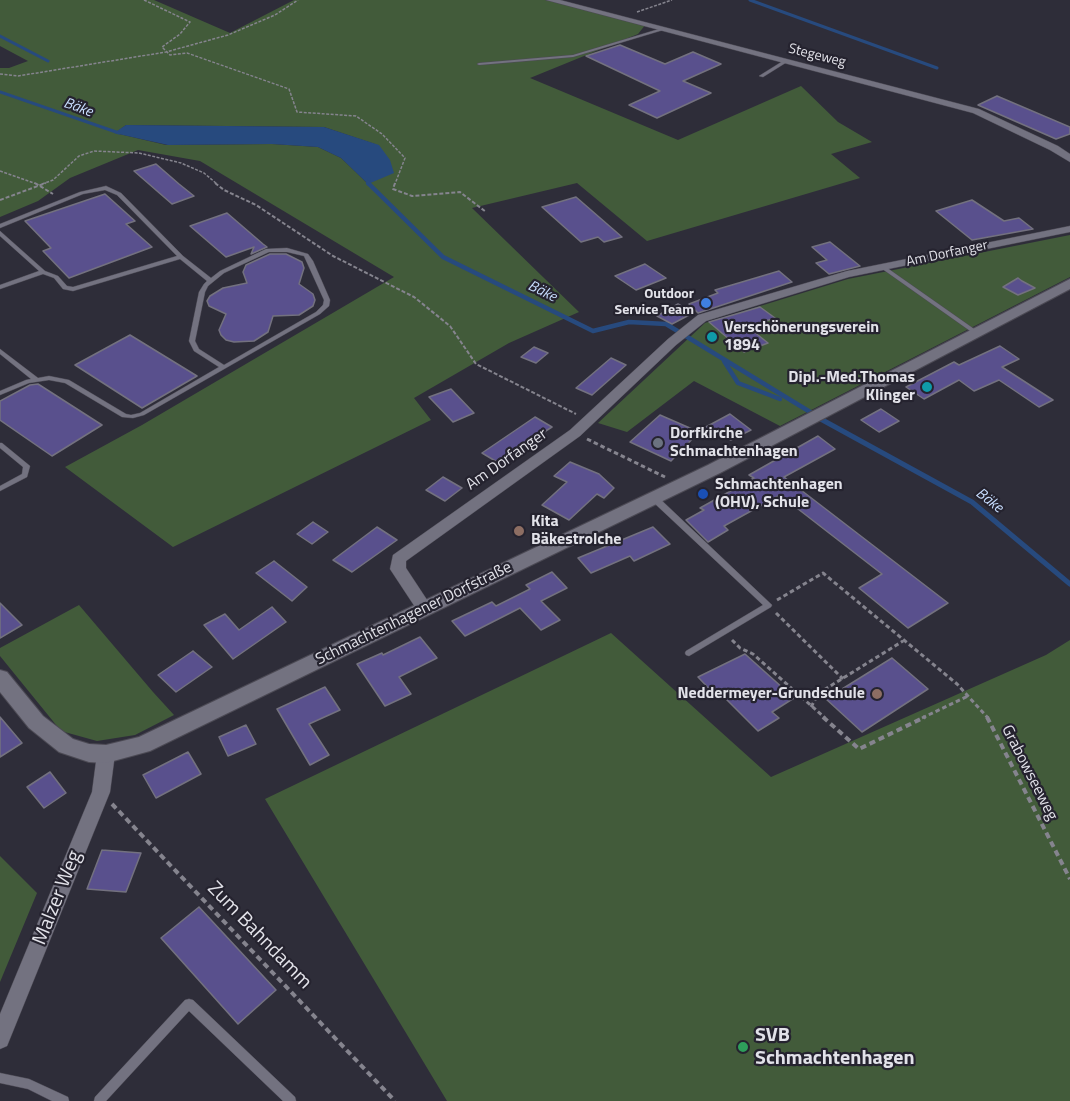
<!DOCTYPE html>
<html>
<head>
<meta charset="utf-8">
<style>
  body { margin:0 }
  canvas { display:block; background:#2e2d39 }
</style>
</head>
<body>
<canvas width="1070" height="1101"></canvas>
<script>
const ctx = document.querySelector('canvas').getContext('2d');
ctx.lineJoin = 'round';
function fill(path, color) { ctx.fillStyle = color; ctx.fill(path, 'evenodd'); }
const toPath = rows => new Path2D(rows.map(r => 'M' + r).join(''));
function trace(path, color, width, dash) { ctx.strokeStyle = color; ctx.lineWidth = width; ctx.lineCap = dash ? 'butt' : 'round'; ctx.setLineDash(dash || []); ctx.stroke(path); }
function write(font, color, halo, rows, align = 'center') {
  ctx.font = font + ' "Titillium Web",sans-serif'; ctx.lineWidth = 4.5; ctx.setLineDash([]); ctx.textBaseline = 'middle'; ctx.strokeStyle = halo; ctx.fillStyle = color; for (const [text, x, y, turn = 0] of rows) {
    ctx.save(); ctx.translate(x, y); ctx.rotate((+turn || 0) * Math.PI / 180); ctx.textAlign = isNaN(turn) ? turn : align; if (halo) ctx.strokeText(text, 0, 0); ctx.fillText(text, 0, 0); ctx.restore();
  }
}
fill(toPath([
  [0,0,154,0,230,33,294,0,555,0,646,24,638,34,530,78,678,140,801,86,838,122,872,142,831,154,860,178,647,241,577,183,472,208,579,312,509,343,414,398,431,420,173,547,65,467,142,425,394,277,200,161,138,150,70,178,38,201,0,217,0,68,9,68,28,61,0,46],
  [126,125,324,127,375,144,368,184,341,158,318,147,272,144,166,145,115,133],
  [1070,235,1070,277,780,426,694,381,627,432,598,423,705,323,848,279],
  [79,605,153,692,174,715,135,735,97,741,61,731,0,656,0,648],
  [611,633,771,777,1046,655,1070,640,1070,1101,447,1101,265,799],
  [0,856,37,893,0,982]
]), '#425b3a');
fill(toPath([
  [126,125,324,127,379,145,390,160,394,173,368,184,341,158,318,147,272,144,168,145,114,133]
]), '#274a7e');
trace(toPath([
  [750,0,937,68],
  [0,36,48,61],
  [0,92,119,133],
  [368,184,369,179]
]), '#274a7e', 3);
trace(toPath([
  [368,183,443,257,593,331,629,322,666,324,820,418],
  [724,361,738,383,780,399]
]), '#274a7e', 4.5);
trace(toPath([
  [817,417,972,502,1070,584]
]), '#274a7e', 5);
const building = toPath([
  [620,45,665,64,693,52,721,64,683,81,711,93,657,118,629,105,660,91,586,56,620,45],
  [997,96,1070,127,1070,134,1056,139,978,105,997,96],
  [156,164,179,184,194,196,172,204,134,171,156,164],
  [105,194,135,221,126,224,152,247,69,278,43,251,51,248,25,221,105,194],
  [576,197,622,237,604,242,598,237,581,242,542,207,576,197],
  [972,200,1004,221,1019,218,1033,229,972,240,936,211,972,200],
  [227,213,263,244,267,247,251,254,254,247,226,257,190,226,227,213],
  [830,242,860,266,829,274,816,263,827,260,812,247,830,242],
  [270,254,286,254,302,262,304,268,299,284,313,294,315,300,313,306,299,315,273,316,268,332,254,341,234,342,226,340,221,335,219,330,226,314,209,306,207,301,210,296,223,288,247,283,243,272,246,265,270,254],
  [645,264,666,278,636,290,615,276,645,264],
  [779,271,792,282,698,313,689,304,718,293,715,290,779,271],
  [1018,278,1022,281,1035,288,1018,295,1003,287,1018,278],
  [678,304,693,313,672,324,657,316,678,304],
  [760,307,775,318,748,327,768,343,744,352,709,322,760,307],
  [130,335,197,376,142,408,75,365,130,335],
  [1000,346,1019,359,1002,367,1053,400,1039,407,999,380,974,391,959,380,924,399,906,387,954,362,959,365,1000,346],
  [534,347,548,353,536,363,521,357,534,347],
  [611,358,626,365,592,395,576,388,611,358],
  [38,384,102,425,52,456,0,420,0,401,30,385,38,384],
  [451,389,474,413,453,422,429,397,451,389],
  [881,409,899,421,879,432,861,420,881,409],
  [730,414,751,430,731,440,704,428,730,414],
  [660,415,699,432,671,461,630,442,660,415],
  [535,417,552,427,497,462,482,453,535,417],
  [818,436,835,449,784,477,948,603,908,628,859,588,882,574,780,495,724,526,728,530,708,542,686,520,704,510,700,508,754,478,749,475,818,436],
  [570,462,599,474,614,488,604,498,597,494,569,520,542,505,567,482,554,476,570,462],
  [443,477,462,488,445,501,426,490,443,477],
  [313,522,328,532,312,544,297,534,313,522],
  [377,527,397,540,352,572,333,560,377,527],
  [653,527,670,544,634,561,630,556,591,573,578,558,653,527],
  [274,561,307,587,292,601,256,573,274,561],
  [552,572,567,588,541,601,560,620,541,630,520,608,465,636,452,621,492,602,496,606,530,589,526,585,552,572],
  [0,603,22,625,0,638,0,603],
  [272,607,286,622,233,659,204,625,225,614,239,630,272,607],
  [420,637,437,658,399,677,411,694,385,706,357,664,382,653,383,655,420,637],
  [193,651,212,667,176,692,158,675,193,651],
  [745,654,794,698,772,712,779,718,758,731,721,694,717,697,698,677,745,654],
  [892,658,928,689,862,732,826,699,892,658],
  [325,687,340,710,309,724,329,755,310,765,277,709,325,687],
  [0,717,22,743,0,757,0,717],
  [246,725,256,744,228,756,219,737,246,725],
  [188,752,201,774,156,798,143,775,188,752],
  [50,772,66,793,44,808,27,787,50,772],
  [102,850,141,853,126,892,87,889,102,850],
  [199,907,276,990,238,1024,161,938,199,907]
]);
fill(building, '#59508d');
trace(building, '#73717f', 1.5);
const lane = toPath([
  [659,29,663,30,573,57,479,65,477,64,479,63,573,55,659,29],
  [783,61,787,62,763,77,759,76,783,61],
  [106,186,121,193,183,256,211,278,220,271,266,249,287,248,308,254,313,261,330,300,329,306,320,314,144,415,133,418,122,417,65,383,49,380,29,383,0,395,0,391,26,380,31,379,0,354,0,349,38,378,49,376,69,380,126,414,131,415,140,413,219,367,194,351,189,341,199,292,204,284,207,281,180,259,73,291,63,289,54,278,43,274,0,289,0,285,39,271,0,236,0,231,45,271,58,276,67,286,73,287,177,256,117,195,105,190,83,194,0,228,0,224,80,192,106,186],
  [269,252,287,252,304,256,324,300,323,305,316,312,224,365,199,349,195,341,205,292,208,286,224,273,269,252],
  [883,265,977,331,977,333,973,333,881,268,881,266,883,265],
  [0,443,2,443,30,466,27,477,0,491,0,486,22,474,23,467,0,448,0,443],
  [652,497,658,497,772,605,771,607,689,656,686,655,685,653,686,651,763,605,652,501,651,499,652,497],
  [189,999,193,1000,295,1097,296,1101,283,1101,189,1011,106,1101,94,1101,95,1097,185,1000,189,999],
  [0,1073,29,1079,68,1097,69,1101,52,1101,28,1089,0,1083,0,1073]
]);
const street = toPath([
  [546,0,560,0,979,109,1058,146,1070,154,1070,162,1050,150,973,113,546,0],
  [1070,226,1070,232,849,277,706,321,676,345,580,436,406,561,406,568,433,609,431,613,419,613,390,569,393,555,570,430,668,339,698,315,847,271,1070,226],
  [106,747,112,749,115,754,110,792,7,1046,0,1049,0,1014,92,792,97,754,100,749,106,747]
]);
const secondary = toPath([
  [1070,279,1070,289,720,473,150,751,106,763,89,762,59,752,29,728,0,692,0,670,7,672,43,716,73,739,89,744,106,745,139,737,708,465,1070,279]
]);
trace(lane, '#4c4a54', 1);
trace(street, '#4c4a54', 1);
trace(secondary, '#4c4a54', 2);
trace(toPath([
  [144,0,190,22,180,34,162,47,170,55,187,53,289,89,297,112,356,116,382,134,405,158,395,184],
  [637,12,672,0],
  [0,74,18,76,166,52,228,35,275,15,298,0],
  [0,171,37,184],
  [42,184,53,180,79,156,94,151,139,153,181,163,204,173,217,184]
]), '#85848e', 1.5, [3, 1.5]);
trace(toPath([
  [35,183,53,194],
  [215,183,224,190,256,205,333,256,414,297,450,326,476,364,576,414],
  [395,183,393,189,412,196,460,192,486,212],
  [0,200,46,183]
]), '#85848e', 2, [4, 2]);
trace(toPath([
  [587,439,665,477],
  [777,600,823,573,957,684,988,718],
  [776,613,843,679],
  [732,640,740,648,753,654,825,718],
  [811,707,819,693,903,641],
  [922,718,968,696]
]), '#85848e', 3, [4.5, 3]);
trace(toPath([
  [823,717,859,749,925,717],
  [987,717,1070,879],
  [112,804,395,1101]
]), '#85848e', 4, [6, 4]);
fill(lane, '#737280');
fill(street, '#737280');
fill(secondary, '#737280');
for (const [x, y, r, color] of [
  [706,303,6,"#3f7fe0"],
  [712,337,6,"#0f9aa8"],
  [927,387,6,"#0f9aa8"],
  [658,443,6,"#6b7280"],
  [703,494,6,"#1a4fb4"],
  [519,531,6,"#8d6e63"],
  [877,694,6,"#8d6e63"],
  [743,1047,6,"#2e9e5b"]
]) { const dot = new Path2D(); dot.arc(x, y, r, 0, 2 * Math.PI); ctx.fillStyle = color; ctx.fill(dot); trace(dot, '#25232f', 2); }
write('14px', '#e2e2e9', '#25232f', [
  ["Stegeweg",817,56,14],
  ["Am Dorfanger",947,254,-12]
]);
write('bold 14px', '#e2e2e9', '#25232f', [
  ["Outdoor",694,295],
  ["Service Team",694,311]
], 'right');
write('italic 15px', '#c7ddfe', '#25232f', [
  ["Bäke",78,108,20],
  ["Bäke",542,292,26],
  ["Bäke",989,501,38]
]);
write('bold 16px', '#e2e2e9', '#25232f', [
  ["Verschönerungsverein",724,328],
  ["1894",724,346],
  ["Dipl.-Med.Thomas",915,378,"right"],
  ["Klinger",915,396,"right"],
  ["Dorfkirche",670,434],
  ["Schmachtenhagen",670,452],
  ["Schmachtenhagen",715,485],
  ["(OHV), Schule",715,503],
  ["Kita",531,522],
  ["Bäkestrolche",531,540],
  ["Neddermeyer-Grundschule",865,694,"right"]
], 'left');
write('16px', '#e2e2e9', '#25232f', [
  ["Am Dorfanger",507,460,-35],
  ["Schmachtenhagener Dorfstraße",414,614,-26],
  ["Grabowseeweg",1029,773,63]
]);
write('20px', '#e2e2e9', '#25232f', [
  ["Malzer Weg",58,898,-68],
  ["Zum Bahndamm",259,936,46]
]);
write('bold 20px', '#e2e2e9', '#25232f', [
  ["SVB",755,1036],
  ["Schmachtenhagen",755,1059]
], 'left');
</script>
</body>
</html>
